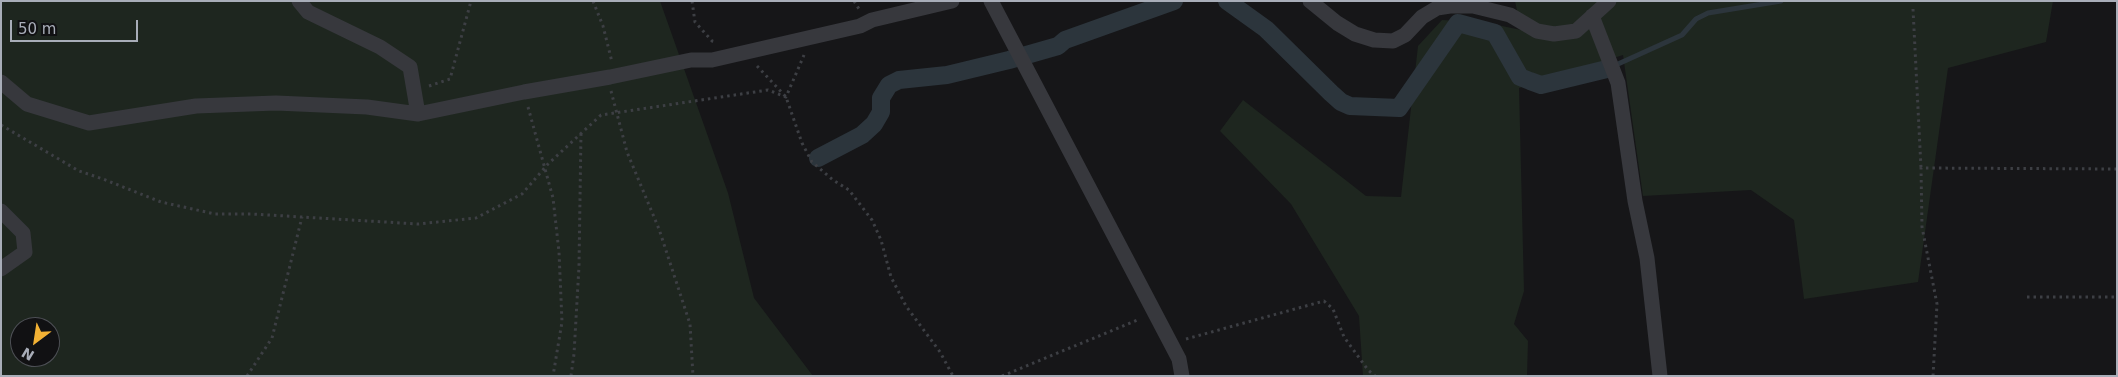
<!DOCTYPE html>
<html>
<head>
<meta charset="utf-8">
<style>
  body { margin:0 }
  #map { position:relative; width:2118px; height:377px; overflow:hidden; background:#161618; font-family:"DejaVu Sans",sans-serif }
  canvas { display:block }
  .frame { position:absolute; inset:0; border:2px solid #a8adb8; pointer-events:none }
  .north { position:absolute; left:10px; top:317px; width:50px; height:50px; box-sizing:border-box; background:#111113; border:1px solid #4d4f55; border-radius:50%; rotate:211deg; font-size:14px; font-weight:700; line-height:20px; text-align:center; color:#a8adb8 }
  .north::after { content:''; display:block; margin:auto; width:18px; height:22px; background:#f2b134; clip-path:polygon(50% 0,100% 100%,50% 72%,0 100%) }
  .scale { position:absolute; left:10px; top:20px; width:128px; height:22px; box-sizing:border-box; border:2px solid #a8adb8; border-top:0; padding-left:6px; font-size:15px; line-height:18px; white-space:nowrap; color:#a8adb8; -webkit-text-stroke:4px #111113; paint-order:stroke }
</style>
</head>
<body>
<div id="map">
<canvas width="2118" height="377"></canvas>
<div class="frame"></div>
<div class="north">N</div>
<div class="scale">50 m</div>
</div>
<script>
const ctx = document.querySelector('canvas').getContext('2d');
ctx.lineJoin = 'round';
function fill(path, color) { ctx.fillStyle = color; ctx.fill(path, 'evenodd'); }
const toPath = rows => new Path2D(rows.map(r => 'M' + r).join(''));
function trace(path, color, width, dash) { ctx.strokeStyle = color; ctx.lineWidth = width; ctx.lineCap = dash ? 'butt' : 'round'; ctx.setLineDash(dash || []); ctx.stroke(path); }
fill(toPath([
  [1,1,660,1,728,193,754,298,813,376,1,376],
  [20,327,50,327,50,357,20,357],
  [1515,1,2053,1,2046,42,1948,68,1918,282,1804,299,1794,220,1751,190,1643,196,1623,55,1519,88,1524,291,1514,324,1528,341,1527,376,1363,376,1359,316,1291,204,1220,131,1243,100,1366,196,1401,197,1418,46,1442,20,1483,22,1521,30]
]), '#1e261f');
trace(toPath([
  [1618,64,1682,35,1696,19,1708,13,1781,1]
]), '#2c353c', 5);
trace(toPath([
  [1227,1,1266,29,1331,93,1341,102,1350,106,1399,108,1458,23,1495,33,1520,77,1530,81,1541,85,1607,69],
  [818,158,862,135,874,124,881,112,881,98,889,85,899,80,947,75,1009,60,1058,46,1065,40,1174,1]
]), '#2c353c', 18);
trace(toPath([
  [593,1,603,26,612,62],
  [692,1,695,22,712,41,716,42],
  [854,1,859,9],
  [1913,9,1921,168],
  [757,66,786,97,802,143,812,162,833,180,849,190,872,220,881,240,891,277,906,306,940,352,953,376],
  [429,86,450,79,471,1],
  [611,91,627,152,659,229,690,324,693,376],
  [528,107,553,198,559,252,562,322,553,376],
  [1,125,79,171,103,179,161,202,215,214,252,214,418,224,476,218,522,194,548,164,601,115,768,90,786,97,804,55],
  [2027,297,2117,297],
  [1186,339,1324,301,1333,309,1344,337,1368,370,1375,376],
  [247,376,272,338,302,217],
  [571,376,574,354,579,266,581,132],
  [1002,376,1140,319],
  [1933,376,1937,304,1922,227,1921,168,2117,169]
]), '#3d3f44', 3, [2.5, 4]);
trace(toPath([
  [299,1,308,12,380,47,410,67,418,114],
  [991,1,1179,359,1182,376],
  [1310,1,1337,23,1355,34,1374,40,1393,41,1405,35,1422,17,1437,8,1450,6,1473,6,1510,15,1537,31,1554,34,1576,31,1609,1],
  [1592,16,1618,83,1635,201,1647,258,1660,376],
  [1,82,27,104,89,123,196,106,276,103,367,107,418,114,524,92,610,77,691,60,712,60,860,26,872,20,952,1],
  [1,211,23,233,25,252,1,269]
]), '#37383d', 15);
</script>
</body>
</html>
